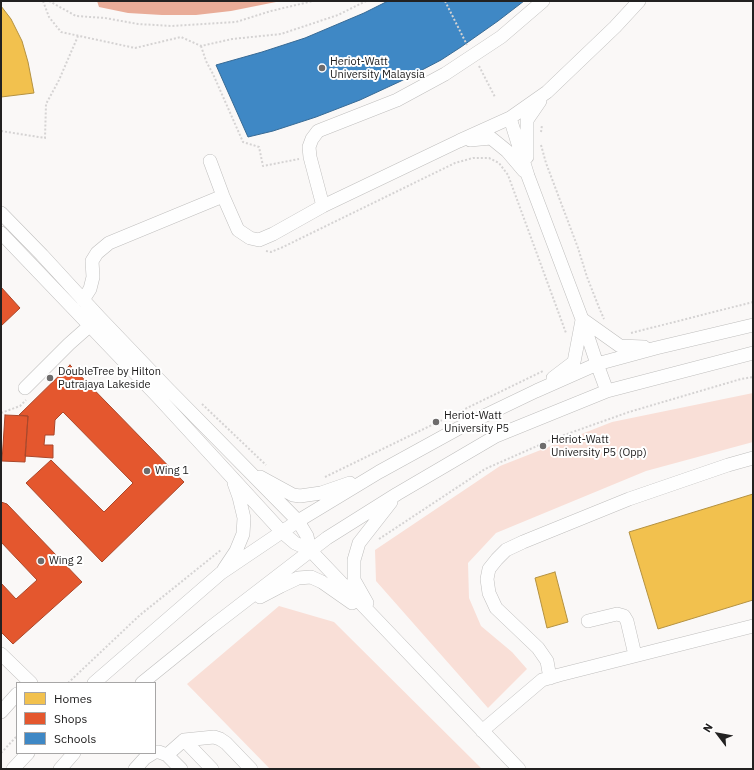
<!DOCTYPE html>
<html>
<head>
<meta charset="utf-8">
<style>
  body { margin:0 }
  #map { position:relative; width:754px; height:770px; overflow:hidden; background:#faf8f7; font-family:"IBM Plex Sans",sans-serif }
  canvas { display:block }
  .frame { position:absolute; inset:0; border:2px solid #222121; pointer-events:none }
  .legend { position:absolute; left:16px; top:682px; width:140px; height:72px; box-sizing:border-box; background:#fff; border:1px solid #a7a6a6; margin:0; padding:5px 7px; list-style:none; font-size:12px; color:#222121 }
  .legend li { display:flex; align-items:center; gap:8px; height:20px }
  .legend b { width:20px; border:1px solid #a7a6a6 }
  .north { position:absolute; left:698px; top:714px; width:40px; height:40px; -webkit-text-stroke:3px #fff; paint-order:stroke; rotate:302deg; font-size:11px; font-weight:700; line-height:16px; text-align:center; color:#222121 }
  .north::after { content:''; display:block; margin:auto; width:14px; height:18px; background:#222121; clip-path:polygon(50% 0,100% 100%,50% 72%,0 100%) }
</style>
</head>
<body>
<div id="map">
<canvas width="754" height="770"></canvas>
<div class="frame"></div>
<ul class="legend">
<li><b style="height:11px;background:#f2c14e"></b>Homes</li>
<li><b style="height:11px;background:#e4572e"></b>Shops</li>
<li><b style="height:11px;background:#3f88c5"></b>Schools</li>
</ul>
<div class="north">N</div>
</div>
<script>
const ctx = document.querySelector('canvas').getContext('2d');
ctx.lineJoin = 'round';
function fill(path, color) { ctx.fillStyle = color; ctx.fill(path, 'evenodd'); }
const toPath = rows => new Path2D(rows.map(r => 'M' + r).join(''));
function trace(path, color, width, dash) { ctx.strokeStyle = color; ctx.lineWidth = width; ctx.lineCap = dash ? 'butt' : 'round'; ctx.setLineDash(dash || []); ctx.stroke(path); }
function write(font, color, halo, rows, align = 'center') {
  ctx.font = font + ' "IBM Plex Sans",sans-serif'; ctx.lineWidth = 4; ctx.setLineDash([]); ctx.textBaseline = 'middle'; ctx.strokeStyle = halo; ctx.fillStyle = color; for (const [text, x, y, turn = 0] of rows) {
    ctx.save(); ctx.translate(x, y); ctx.rotate((+turn || 0) * Math.PI / 180); ctx.textAlign = isNaN(turn) ? turn : align; if (halo) ctx.strokeText(text, 0, 0); ctx.fillText(text, 0, 0); ctx.restore();
  }
}
fill(toPath([
  [753,393,753,442,646,471,496,533,468,563,469,598,481,626,512,652,527,669,488,708,376,581,375,550,500,466,612,422],
  [279,606,334,622,482,769,270,769,187,684]
]), '#f9dfd7');
fill(toPath([
  [97,1,281,1,231,11,196,15,162,15,128,13,99,7]
]), '#e9ac98');
const homes = toPath([
  [1,6,11,19,22,41,28,62,34,93,1,97,1,6],
  [753,494,753,600,658,629,629,532,753,494],
  [555,572,568,622,547,628,535,578,555,572]
]);
fill(homes, '#f2c14e');
trace(homes, '#b49140', 1);
const shops = toPath([
  [1,287,20,308,1,326,1,287],
  [70,365,184,482,102,562,26,483,51,460,104,512,133,483,63,412,55,420,54,435,45,435,44,445,53,445,53,458,25,456,28,416,19,415,70,365],
  [5,415,28,416,25,462,2,461,5,415],
  [1,502,7,504,82,582,13,644,1,632,1,583,16,599,37,580,1,542,1,502]
]);
fill(shops, '#e4572e');
trace(shops, '#aa472a', 1);
const schools = toPath([
  [388,1,524,1,498,21,461,47,441,60,401,81,360,100,316,117,273,131,248,137,216,65,262,52,305,38,364,13,388,1]
]);
fill(schools, '#3f88c5');
trace(schools, '#366994', 1);
const minor = toPath([
  [510,118,528,176,582,319,597,364,607,391],
  [470,140,491,138,507,151,524,171],
  [527,157,527,120,540,101],
  [210,161,223,196,238,230,250,238,259,240,273,234,323,206,459,141,510,118,547,92,615,27,639,1],
  [323,206,310,157,309,147,312,139,318,131,397,100,445,74,501,37,543,1],
  [1,213,42,255,99,317,168,389,298,521,307,536,310,550],
  [1,233,158,397,216,460,282,532,295,543,310,550,519,769],
  [83,300,90,289,93,277,92,261,97,253,109,243,223,196],
  [582,319,620,346,644,347],
  [553,378,574,362,582,320],
  [25,388,69,344,95,321],
  [260,477,293,495,300,496,321,493,350,483],
  [224,569,236,551,243,534,244,518,239,497,234,483],
  [260,597,281,586,298,578,311,577,322,582,352,603],
  [367,603,354,580,354,560,359,543,391,502],
  [588,621,617,614,624,616,627,621,635,655],
  [1,654,31,683],
  [550,678,547,661,538,648,496,608,489,593,487,579,489,569,497,559,506,550,523,542,629,499,728,465,753,458],
  [94,683,221,573,298,521,379,472,459,428,536,391,597,364,656,348,753,325],
  [142,683,210,628,327,538,397,494,496,436,607,391,753,353],
  [1,712,17,694],
  [482,731,542,680,559,675,753,626],
  [184,740,212,769],
  [155,752,159,752,167,755,181,769],
  [167,755,184,740,214,737,220,739,226,743,251,769],
  [13,769,28,753],
  [60,769,74,753],
  [135,769,145,758,153,753]
]);
trace(minor, '#bfbebd', 14);
trace(toPath([
  [43,1,49,17,61,32,135,48,181,37,201,46,232,39,281,34,338,15,366,1],
  [49,1,76,16,105,18,138,24,172,26,236,22,271,11,313,1],
  [445,1,467,45],
  [201,46,206,61,213,74,243,142,259,147,263,166,299,159],
  [479,66,495,97],
  [1,131,45,138,46,104,59,80,78,36],
  [541,132,542,125],
  [541,145,546,163,578,248,587,277,600,310,604,319],
  [266,251,271,252,283,247,455,163,473,158,489,158,499,163,508,175,566,333],
  [631,333,753,302],
  [202,404,266,465],
  [1,413,20,406,26,400],
  [325,477,543,371],
  [379,539,485,469,553,439,629,412,741,379,753,377],
  [68,683,140,615,221,550],
  [1,753,17,736]
]), '#d5d3d3', 2, [2, 2]);
trace(minor, '#fefefe', 13);
for (const [x, y, r, color] of [
  [322,68,4,"#6e6c6c"],
  [50,378,4,"#6e6c6c"],
  [436,422,4,"#6e6c6c"],
  [543,446,4,"#6e6c6c"],
  [147,471,4,"#6e6c6c"],
  [41,561,4,"#6e6c6c"]
]) { const dot = new Path2D(); dot.arc(x, y, r, 0, 2 * Math.PI); ctx.fillStyle = color; ctx.fill(dot); trace(dot, '#fff', 1.5); }
write('11px', '#222121', '#fff', [
  ["Heriot-Watt",330,62],
  ["University Malaysia",330,75],
  ["DoubleTree by Hilton",58,372],
  ["Putrajaya Lakeside",58,385],
  ["Heriot-Watt",444,416],
  ["University P5",444,429],
  ["Heriot-Watt",551,440],
  ["University P5 (Opp)",551,453],
  ["Wing 1",155,471],
  ["Wing 2",49,561]
], 'left');
</script>
</body>
</html>
